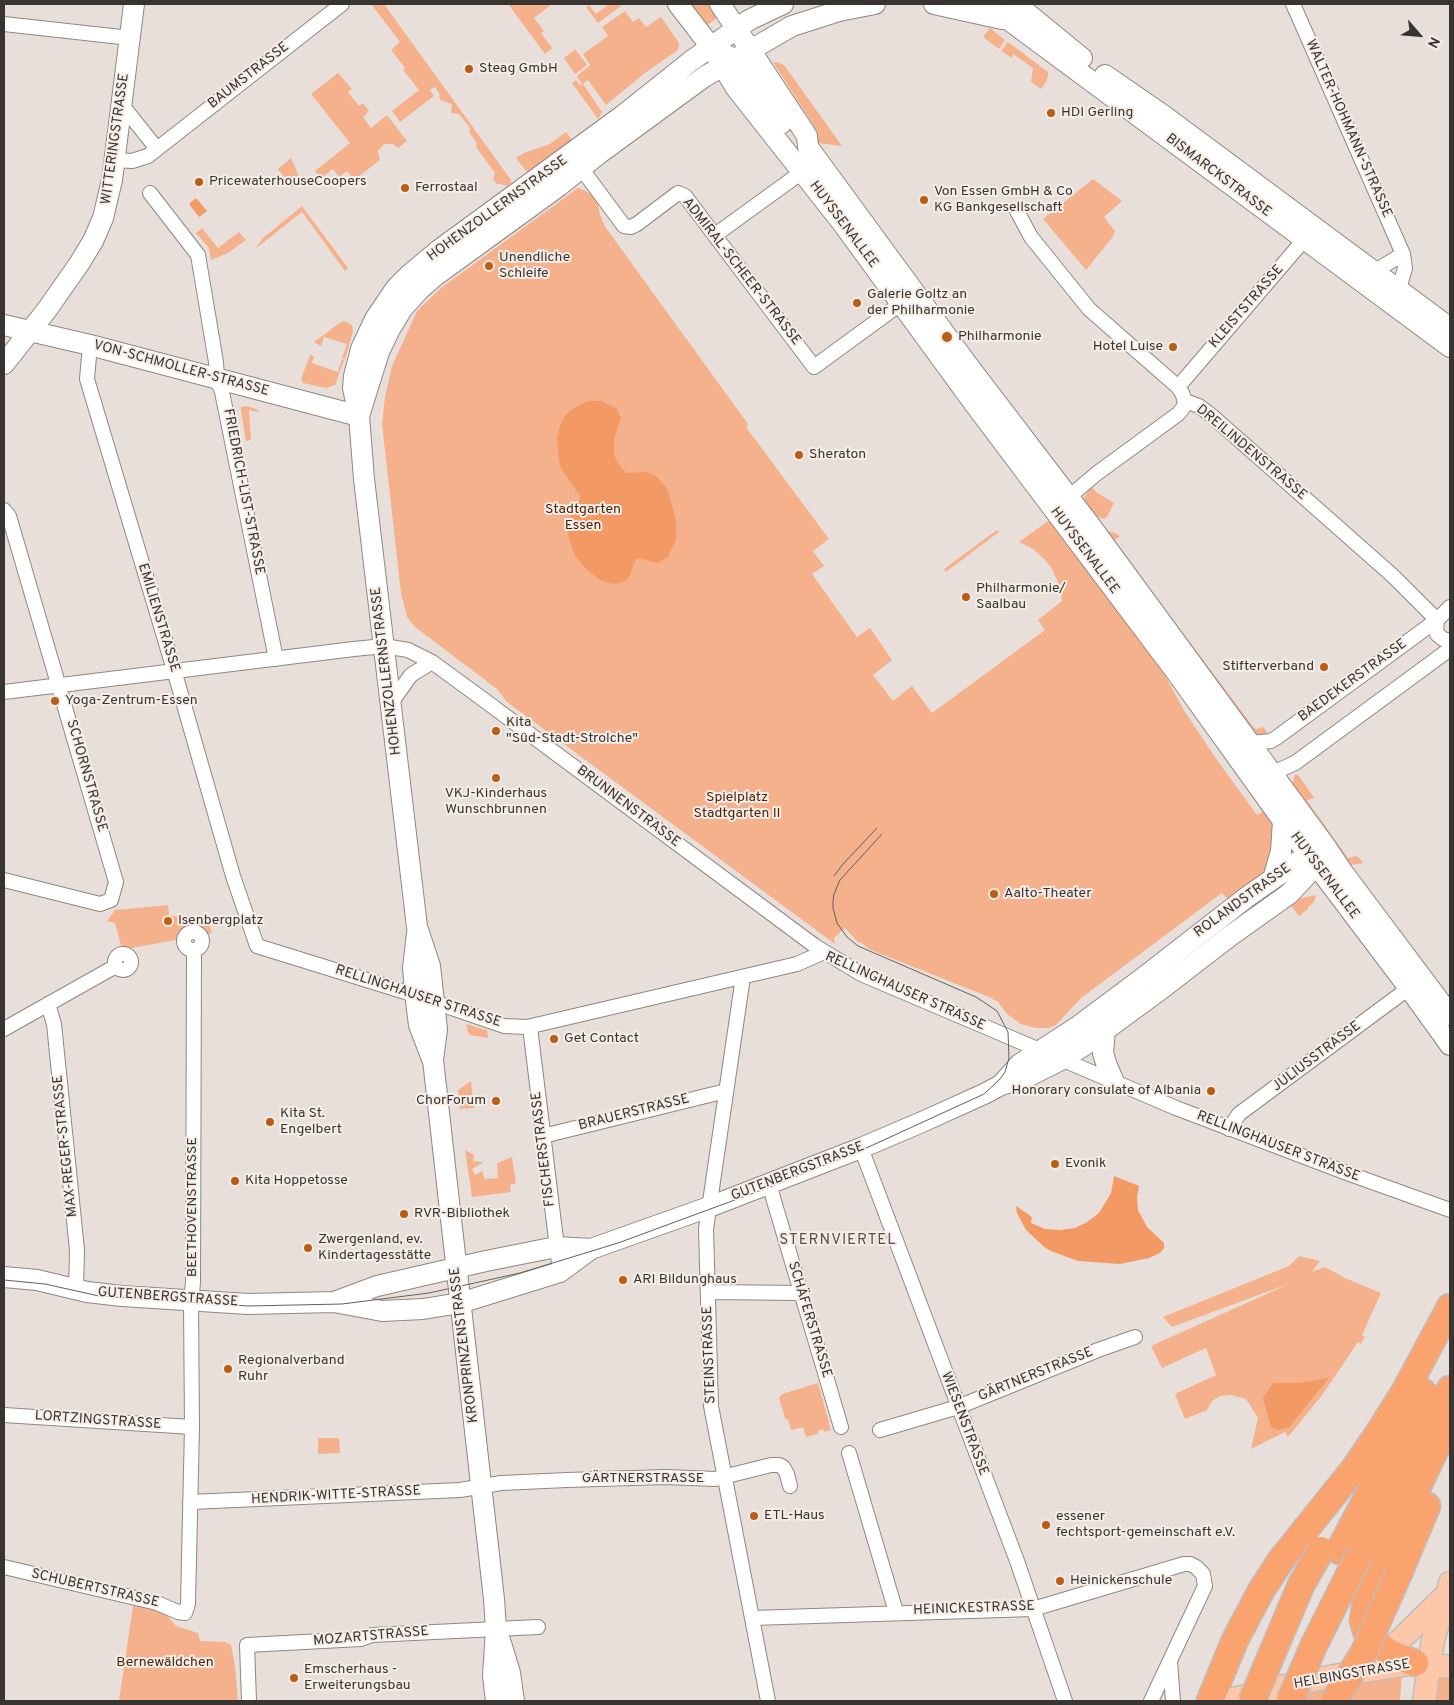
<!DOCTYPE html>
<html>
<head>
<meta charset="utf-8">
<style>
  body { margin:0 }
  #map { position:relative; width:1454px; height:1705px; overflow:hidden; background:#e9dfda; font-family:Overpass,sans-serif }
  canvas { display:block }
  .frame { position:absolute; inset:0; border:5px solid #373432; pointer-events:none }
  .north { position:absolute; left:1394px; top:10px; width:50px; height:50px; -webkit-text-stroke:4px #f6ede7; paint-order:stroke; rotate:117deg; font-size:14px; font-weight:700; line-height:20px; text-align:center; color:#373432 }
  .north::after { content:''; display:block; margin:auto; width:18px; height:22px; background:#373432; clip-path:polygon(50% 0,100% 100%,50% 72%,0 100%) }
</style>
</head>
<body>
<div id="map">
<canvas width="1454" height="1705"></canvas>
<div class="frame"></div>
<div class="north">N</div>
</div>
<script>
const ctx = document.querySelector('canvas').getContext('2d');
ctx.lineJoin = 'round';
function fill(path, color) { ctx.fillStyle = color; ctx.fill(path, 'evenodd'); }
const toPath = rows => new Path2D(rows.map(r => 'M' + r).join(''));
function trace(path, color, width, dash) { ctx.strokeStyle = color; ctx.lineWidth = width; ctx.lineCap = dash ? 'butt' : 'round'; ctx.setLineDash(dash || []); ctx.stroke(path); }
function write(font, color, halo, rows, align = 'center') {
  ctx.font = font + ' Overpass,sans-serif'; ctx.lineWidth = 4; ctx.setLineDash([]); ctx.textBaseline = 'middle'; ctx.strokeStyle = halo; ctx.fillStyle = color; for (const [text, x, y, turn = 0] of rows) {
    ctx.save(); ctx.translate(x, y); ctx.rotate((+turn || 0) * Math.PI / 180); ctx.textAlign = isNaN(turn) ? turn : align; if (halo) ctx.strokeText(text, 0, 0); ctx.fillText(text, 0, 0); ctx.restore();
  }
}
fill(toPath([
  [371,4,384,4,511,180,511,183,507,186,501,184,497,184,493,180,495,173,476,147,477,143,469,132,470,128,459,114,451,113,452,104,440,100,439,93,435,87,430,90,434,96,400,122,392,111,419,90,403,70,405,68,391,50,400,42],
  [508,4,552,4,534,18,544,31,541,33,552,48,545,54],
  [609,4,620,4,621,6,598,23,586,7,589,5,596,14],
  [690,4,713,4,721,15,706,26],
  [625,11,633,22,639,18,646,27,661,17,679,43,678,50,645,73,606,105,588,80,583,84,602,112,598,119,572,83,576,80,580,85,582,84,577,76,590,65,583,54,608,36,602,27],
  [990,28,1005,40,999,49,983,37],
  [1008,42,1048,72,1048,76,1046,82,1041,89,1031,82,1033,68,1013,54,1012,58,1001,51],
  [575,49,587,65,575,74,564,58],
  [773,62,777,62,784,65,842,146,818,143,815,140,814,126],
  [338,73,352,89,348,92,359,106,363,103,369,111,363,117,371,128,387,115,407,141,398,148,393,144,384,144,378,151,380,160,354,180,347,171,339,177,333,169,321,178,315,171,350,143,311,94],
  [566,132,572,140,527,172,516,158,524,153,550,144],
  [291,158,300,179,292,187,278,169],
  [1093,179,1122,201,1104,217,1115,231,1112,238,1086,270,1043,219],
  [578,188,584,190,592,195,597,201,600,215,606,228,748,424,746,427,829,539,813,551,824,566,812,574,857,637,870,628,892,660,873,675,893,701,912,686,932,713,1045,630,1038,620,1062,601,1060,587,1051,567,1043,558,1033,549,1019,542,1051,519,1157,661,1185,712,1217,760,1257,815,1265,810,1273,820,1276,830,1267,872,1231,903,1222,893,1081,998,1056,1025,1048,1028,1036,1028,1021,1024,1007,1014,998,1002,989,997,871,950,860,942,859,943,845,928,834,938,835,944,507,702,497,689,415,627,407,617,401,593,382,424,385,397,392,366,417,311,441,288],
  [302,206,348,268,345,271,302,212,255,249,263,238],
  [202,228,218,248,239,232,246,240,228,253,211,260,209,248,196,233],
  [344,321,352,325,353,331,345,359,342,358,347,344,324,337,321,346,314,342,341,322],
  [310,355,314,356,312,363,338,372,342,359,344,360,335,385,326,388,303,383,301,379],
  [247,406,259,410,258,412,249,410,251,440,246,441,241,411,241,407],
  [1091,486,1096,492,1114,503,1107,517,1104,519,1094,516,1086,506,1084,498],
  [997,530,999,532,946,572,944,569],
  [1102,531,1113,532,1120,536,1114,541,1254,728,1256,729,1263,727,1267,732,1266,734,1254,734],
  [1295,774,1299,776,1314,798,1307,800,1308,802,1348,858,1357,856,1364,863,1349,865,1295,791,1293,783],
  [1316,895,1314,902,1308,907,1308,909,1299,916,1289,903,1289,901],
  [168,905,169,915,209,923,212,933,206,934,199,929,191,929,183,933,181,939,126,949,121,946,115,923,107,921,115,910],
  [466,1024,487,1030,488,1038,469,1035],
  [471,1081,474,1108,460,1109,458,1090],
  [465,1150,474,1155,473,1161,482,1162,482,1163,472,1169,475,1175,482,1171,485,1179,498,1178,497,1163,512,1157,516,1183,510,1185,511,1192,472,1197],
  [1299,1256,1320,1261,1312,1272,1325,1267,1345,1278,1381,1293,1362,1335,1365,1337,1361,1344,1358,1342,1323,1394,1288,1437,1285,1432,1251,1449,1258,1418,1246,1399,1231,1395,1220,1396,1212,1401,1207,1410,1185,1419,1175,1394,1216,1375,1206,1348,1162,1368,1151,1346,1291,1283,1172,1327,1163,1317,1289,1266],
  [818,1383,831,1430,824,1432,823,1429,817,1431,818,1434,806,1437,803,1427,791,1430,788,1420,785,1418,779,1398,782,1394],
  [318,1438,339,1438,340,1453,318,1454],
  [133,1606,164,1612,176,1626,198,1633,200,1641,225,1642,231,1645,235,1666,238,1701,119,1701],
  [1402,1675,1400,1701,1256,1701,1337,1682],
  [1442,1677,1450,1677,1450,1701,1431,1701,1436,1681]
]), '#f4b18b');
fill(toPath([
  [196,198,207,211,199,217,189,204],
  [588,401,601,401,616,408,621,418,614,439,614,455,619,465,626,473,646,472,656,476,665,486,669,494,676,521,676,540,668,557,658,563,642,559,636,559,629,577,625,581,615,584,608,583,600,580,585,568,574,554,568,535,571,514,579,502,580,496,561,468,559,461,557,439,560,426,565,416,574,408],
  [1114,1176,1139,1186,1137,1198,1138,1210,1147,1227,1164,1243,1164,1248,1160,1253,1149,1258,1120,1264,1078,1261,1051,1251,1044,1247,1026,1230,1017,1213,1016,1206,1032,1217,1031,1223,1045,1229,1060,1230,1075,1228,1087,1222,1099,1213,1111,1193],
  [1329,1378,1289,1427,1279,1430,1271,1427,1263,1398,1273,1383,1299,1383]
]), '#f29964');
const street = toPath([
  [1293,4,1403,254,1405,268,1399,289],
  [4,24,130,38],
  [122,105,157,149],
  [114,160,132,161,148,156,342,4],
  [581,168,624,226,631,227,637,224,678,193,685,196,814,367,907,299],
  [150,193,198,255,216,362,217,379,222,392,276,659],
  [1017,211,1031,237,1089,309,1178,387,1182,393,1185,401],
  [715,235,802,172],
  [1375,271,1403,254],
  [90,345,87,379,174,670,233,876,257,946,399,990,504,1026,527,1027,797,964,824,952],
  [1178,387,1309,234],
  [1185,401,1199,406,1212,416,1393,576,1437,620],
  [1066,504,1069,497,1096,474,1178,414,1183,408,1185,401],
  [4,510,9,516,116,882,111,900,100,904,4,880],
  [1437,620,1436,630,1437,634,1443,639,1450,641],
  [4,692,354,649,384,646,408,650,432,662,484,700,815,946,861,974,1176,1108,1347,1173,1450,1210],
  [391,703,411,675,432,662],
  [1250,743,1271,741,1276,738,1437,620,1450,607],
  [1264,777,1295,763,1450,649],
  '184 941a9 9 0 1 1 18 0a9 9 0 1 1-18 0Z',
  '115 962a8 8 0 1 1 16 0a8 8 0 1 1-16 0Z',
  [743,977,706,1229,711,1406,768,1701],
  [48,1004,54,1024,77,1250,76,1290],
  [530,1027,560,1272],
  [4,1029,116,966],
  [1229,1129,1239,1114,1409,988],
  [543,1136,726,1091],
  [861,1148,1017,1561,1065,1701],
  [769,1184,841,1427],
  [708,1292,801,1293],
  [4,1415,192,1427],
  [880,1430,958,1407,1098,1350,1135,1337],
  [849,1453,896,1612],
  [190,1502,460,1490,501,1483,567,1480,666,1477,715,1479,771,1465,779,1465,783,1467,787,1474,790,1486],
  [4,1567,157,1603,178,1612,185,1613,188,1604,192,1427,191,1304,193,1282,194,950],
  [752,1618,1033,1609,1184,1564,1190,1564,1196,1567,1203,1574,1205,1586,1151,1701],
  [1170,1662,1173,1701],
  [249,1701,247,1645,361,1639,372,1635,538,1627]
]);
const secondary = toPath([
  [678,4,711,47,736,88,843,224,973,402,1176,672,1283,821,1409,988,1450,1045],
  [720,4,807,136,808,147,967,364,1090,525,1326,847,1342,871,1450,1015],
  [934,4,1002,19],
  [987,4,1450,347],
  [1016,4,1082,58],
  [724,54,734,59,744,70,782,123],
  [1105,75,1163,115,1450,328],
  [4,325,90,345,359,416],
  [4,364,46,311,79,264,93,241,103,218,112,180,134,4],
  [359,416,379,352,390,329,402,309,419,290,435,276,559,186,600,153,704,77,792,26,839,11,875,4],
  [1273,879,1281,851,1283,821],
  [417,933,413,968,417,1010,419,1025,432,1059],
  [1105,1030,1103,1053,1107,1066,1114,1082],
  [1001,1085,1020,1064,1077,1027,1144,977,1247,897,1297,862,1321,850],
  [4,1277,37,1280,87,1292,122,1296,248,1304,334,1302,382,1311,423,1309,460,1303,560,1272,591,1249,709,1207,861,1148,922,1122,984,1094,1001,1085,1025,1078,1061,1060,1085,1045,1156,993,1230,936,1289,894,1307,875,1326,847],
  [334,1302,377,1286,486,1261,556,1247,591,1249],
  [500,1640,510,1673,514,1701],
  [496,1701,493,1676,496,1629,494,1599,433,1060,437,1029,430,966,417,927,364,479,359,416,353,388,354,376,361,349,375,319,396,288,409,275,439,250,622,116,691,61,749,20,783,4]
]);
const primary = toPath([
  [1375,1661,1398,1642,1443,1598],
  [1226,1701,1302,1682,1362,1671,1415,1663,1450,1667],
  [1424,1701,1433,1640,1450,1583]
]);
const highway = toPath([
  [1339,1551,1423,1392],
  [1360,1553,1450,1389],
  [1399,1573,1427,1506],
  [1415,1663,1391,1654,1376,1643,1366,1631,1363,1620,1364,1614,1366,1600,1375,1578,1450,1418],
  [1210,1701,1235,1640,1261,1591,1281,1560,1354,1469,1378,1434,1405,1391,1450,1307]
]);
trace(street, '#8f8782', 16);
trace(secondary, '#8f8782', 22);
trace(primary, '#bfbebd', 25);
trace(highway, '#bfbebd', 29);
trace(street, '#fff', 14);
trace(secondary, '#fff', 20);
trace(primary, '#fdc8a9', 22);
trace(highway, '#fba36f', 26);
trace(toPath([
  [834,876,843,864,877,828],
  [4,1280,45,1284,99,1296,248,1306,342,1304,429,1293,520,1273,618,1243,770,1187,862,1150,984,1094,1000,1079,1005,1072,1009,1058,1008,1032,997,1011,976,997,858,946,847,937,837,923,833,908,833,901,834,894,840,880,882,834]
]), '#635f5c', 1);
const highwayBridge = toPath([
  [1252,1701,1301,1585,1321,1550],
  [1290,1701,1314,1645,1360,1553],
  [1334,1701,1364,1652,1399,1573]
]);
trace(highwayBridge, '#bfbebd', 29, []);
trace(highwayBridge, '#fba36f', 26);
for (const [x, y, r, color] of [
  [469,69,5,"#bc5d16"],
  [1051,113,5,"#bc5d16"],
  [199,182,5,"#bc5d16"],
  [405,188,5,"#bc5d16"],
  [924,200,5,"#bc5d16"],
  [489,266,5,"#bc5d16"],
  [857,303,5,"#bc5d16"],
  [947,337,6,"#bc5d16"],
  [1173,347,5,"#bc5d16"],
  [799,455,5,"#bc5d16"],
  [966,597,5,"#bc5d16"],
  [1324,667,5,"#bc5d16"],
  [55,701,5,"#bc5d16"],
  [496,731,5,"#bc5d16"],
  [496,778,5,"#bc5d16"],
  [994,894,5,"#bc5d16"],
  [168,921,5,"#bc5d16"],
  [554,1039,5,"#bc5d16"],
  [1211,1091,5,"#bc5d16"],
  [496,1101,5,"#bc5d16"],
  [270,1122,5,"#bc5d16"],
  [1055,1164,5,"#bc5d16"],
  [235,1181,5,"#bc5d16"],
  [404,1214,5,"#bc5d16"],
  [308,1248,5,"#bc5d16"],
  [623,1280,5,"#bc5d16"],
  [228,1369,5,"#bc5d16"],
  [754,1516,5,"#bc5d16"],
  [1046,1525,5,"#bc5d16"],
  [1060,1581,5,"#bc5d16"],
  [294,1678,5,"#bc5d16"]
]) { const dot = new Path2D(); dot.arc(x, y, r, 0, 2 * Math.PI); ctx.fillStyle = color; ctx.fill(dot); trace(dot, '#f6ede7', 2); }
write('14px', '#373432', '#f6ede7', [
  ["Steag GmbH",479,69],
  ["HDI Gerling",1061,113],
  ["PricewaterhouseCoopers",209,182],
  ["Ferrostaal",415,188],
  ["Von Essen GmbH & Co",934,192],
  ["KG Bankgesellschaft",934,208],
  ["Unendliche",499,258],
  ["Schleife",499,274],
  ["Galerie Goltz an",867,295],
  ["der Philharmonie",867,311],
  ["Philharmonie",958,337],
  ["Hotel Luise",1163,347,"right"],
  ["Sheraton",809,455],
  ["Philharmonie/",976,589],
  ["Saalbau",976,605],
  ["Stifterverband",1314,667,"right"],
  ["Yoga-Zentrum-Essen",65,701],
  ["Kita",506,723],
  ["\"Süd-Stadt-Strolche\"",506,739],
  ["VKJ-Kinderhaus",496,794,"center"],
  ["Wunschbrunnen",496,810,"center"],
  ["Aalto-Theater",1004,894],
  ["Isenbergplatz",178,921],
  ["Get Contact",564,1039],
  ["Honorary consulate of Albania",1201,1091,"right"],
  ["ChorForum",486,1101,"right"],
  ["Kita St.",280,1114],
  ["Engelbert",280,1130],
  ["Evonik",1065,1164],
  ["Kita Hoppetosse",245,1181],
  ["RVR-Bibliothek",414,1214],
  ["Zwergenland, ev.",318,1240],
  ["Kindertagesstätte",318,1256],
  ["ARI Bildunghaus",633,1280],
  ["Regionalverband",238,1361],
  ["Ruhr",238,1377],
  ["ETL-Haus",764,1516],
  ["essener",1056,1517],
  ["fechtsport-gemeinschaft e.V.",1056,1533],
  ["Heinickenschule",1070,1581],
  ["Emscherhaus -",304,1670],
  ["Erweiterungsbau",304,1686]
], 'left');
write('14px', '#373432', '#f6ede7', [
  ["BAUMSTRASSE",249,76,-38],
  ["WALTER-HOHMANN-STRASSE",1348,129,66],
  ["WITTERINGSTRASSE",116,139,-82],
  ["BISMARCKSTRASSE",1218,176,37],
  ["HOHENZOLLERNSTRASSE",498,209,-36],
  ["HUYSSENALLEE",843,225,53],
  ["ADMIRAL-SCHEER-STRASSE",741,272,52],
  ["KLEISTSTRASSE",1247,307,-49],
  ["VON-SCHMOLLER-STRASSE",181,369,15],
  ["DREILINDENSTRASSE",1251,453,40],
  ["FRIEDRICH-LIST-STRASSE",243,492,79],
  ["HUYSSENALLEE",1084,551,53],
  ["EMILIENSTRASSE",158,618,73],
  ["HOHENZOLLERNSTRASSE",387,671,-97],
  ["BAEDEKERSTRASSE",1353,681,-36],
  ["SCHORNSTRASSE",86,776,74],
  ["BRUNNENSTRASSE",628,807,37],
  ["HUYSSENALLEE",1324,876,53],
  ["ROLANDSTRASSE",1243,901,-36],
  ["RELLINGHAUSER STRASSE",905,992,24],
  ["RELLINGHAUSER STRASSE",418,997,18],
  ["JULIUSSTRASSE",1317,1057,-37],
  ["BRAUERSTRASSE",634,1113,-14],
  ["MAX-REGER-STRASSE",66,1146,-96],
  ["RELLINGHAUSER STRASSE",1278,1147,21],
  ["FISCHERSTRASSE",544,1149,-97],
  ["GUTENBERGSTRASSE",798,1172,-21],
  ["BEETHOVENSTRASSE",193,1207,-90],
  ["GUTENBERGSTRASSE",168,1298,4],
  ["SCHÄFERSTRASSE",809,1320,73],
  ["KRONPRINZENSTRASSE",465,1345,-97],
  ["STEINSTRASSE",710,1355,-92],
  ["GÄRTNERSTRASSE",1036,1375,-22],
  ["LORTZINGSTRASSE",98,1421,4],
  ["WIESENSTRASSE",964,1424,69],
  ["GÄRTNERSTRASSE",643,1479],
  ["HENDRIK-WITTE-STRASSE",336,1496,-3],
  ["SCHUBERTSTRASSE",95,1589,13],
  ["HEINICKESTRASSE",974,1609,-2],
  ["MOZARTSTRASSE",371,1637,-5],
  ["HELBINGSTRASSE",1352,1675,-10]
]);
write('14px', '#48250e', '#f6ede7', [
  ["Stadtgarten",583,510],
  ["Essen",583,526],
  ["Spielplatz",737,798],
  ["Stadtgarten II",737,814],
  ["Bernewäldchen",165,1663]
]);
ctx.letterSpacing = '1px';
write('15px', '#58504c', '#f6ede7', [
  ["STERNVIERTEL",838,1241]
]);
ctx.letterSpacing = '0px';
</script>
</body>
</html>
